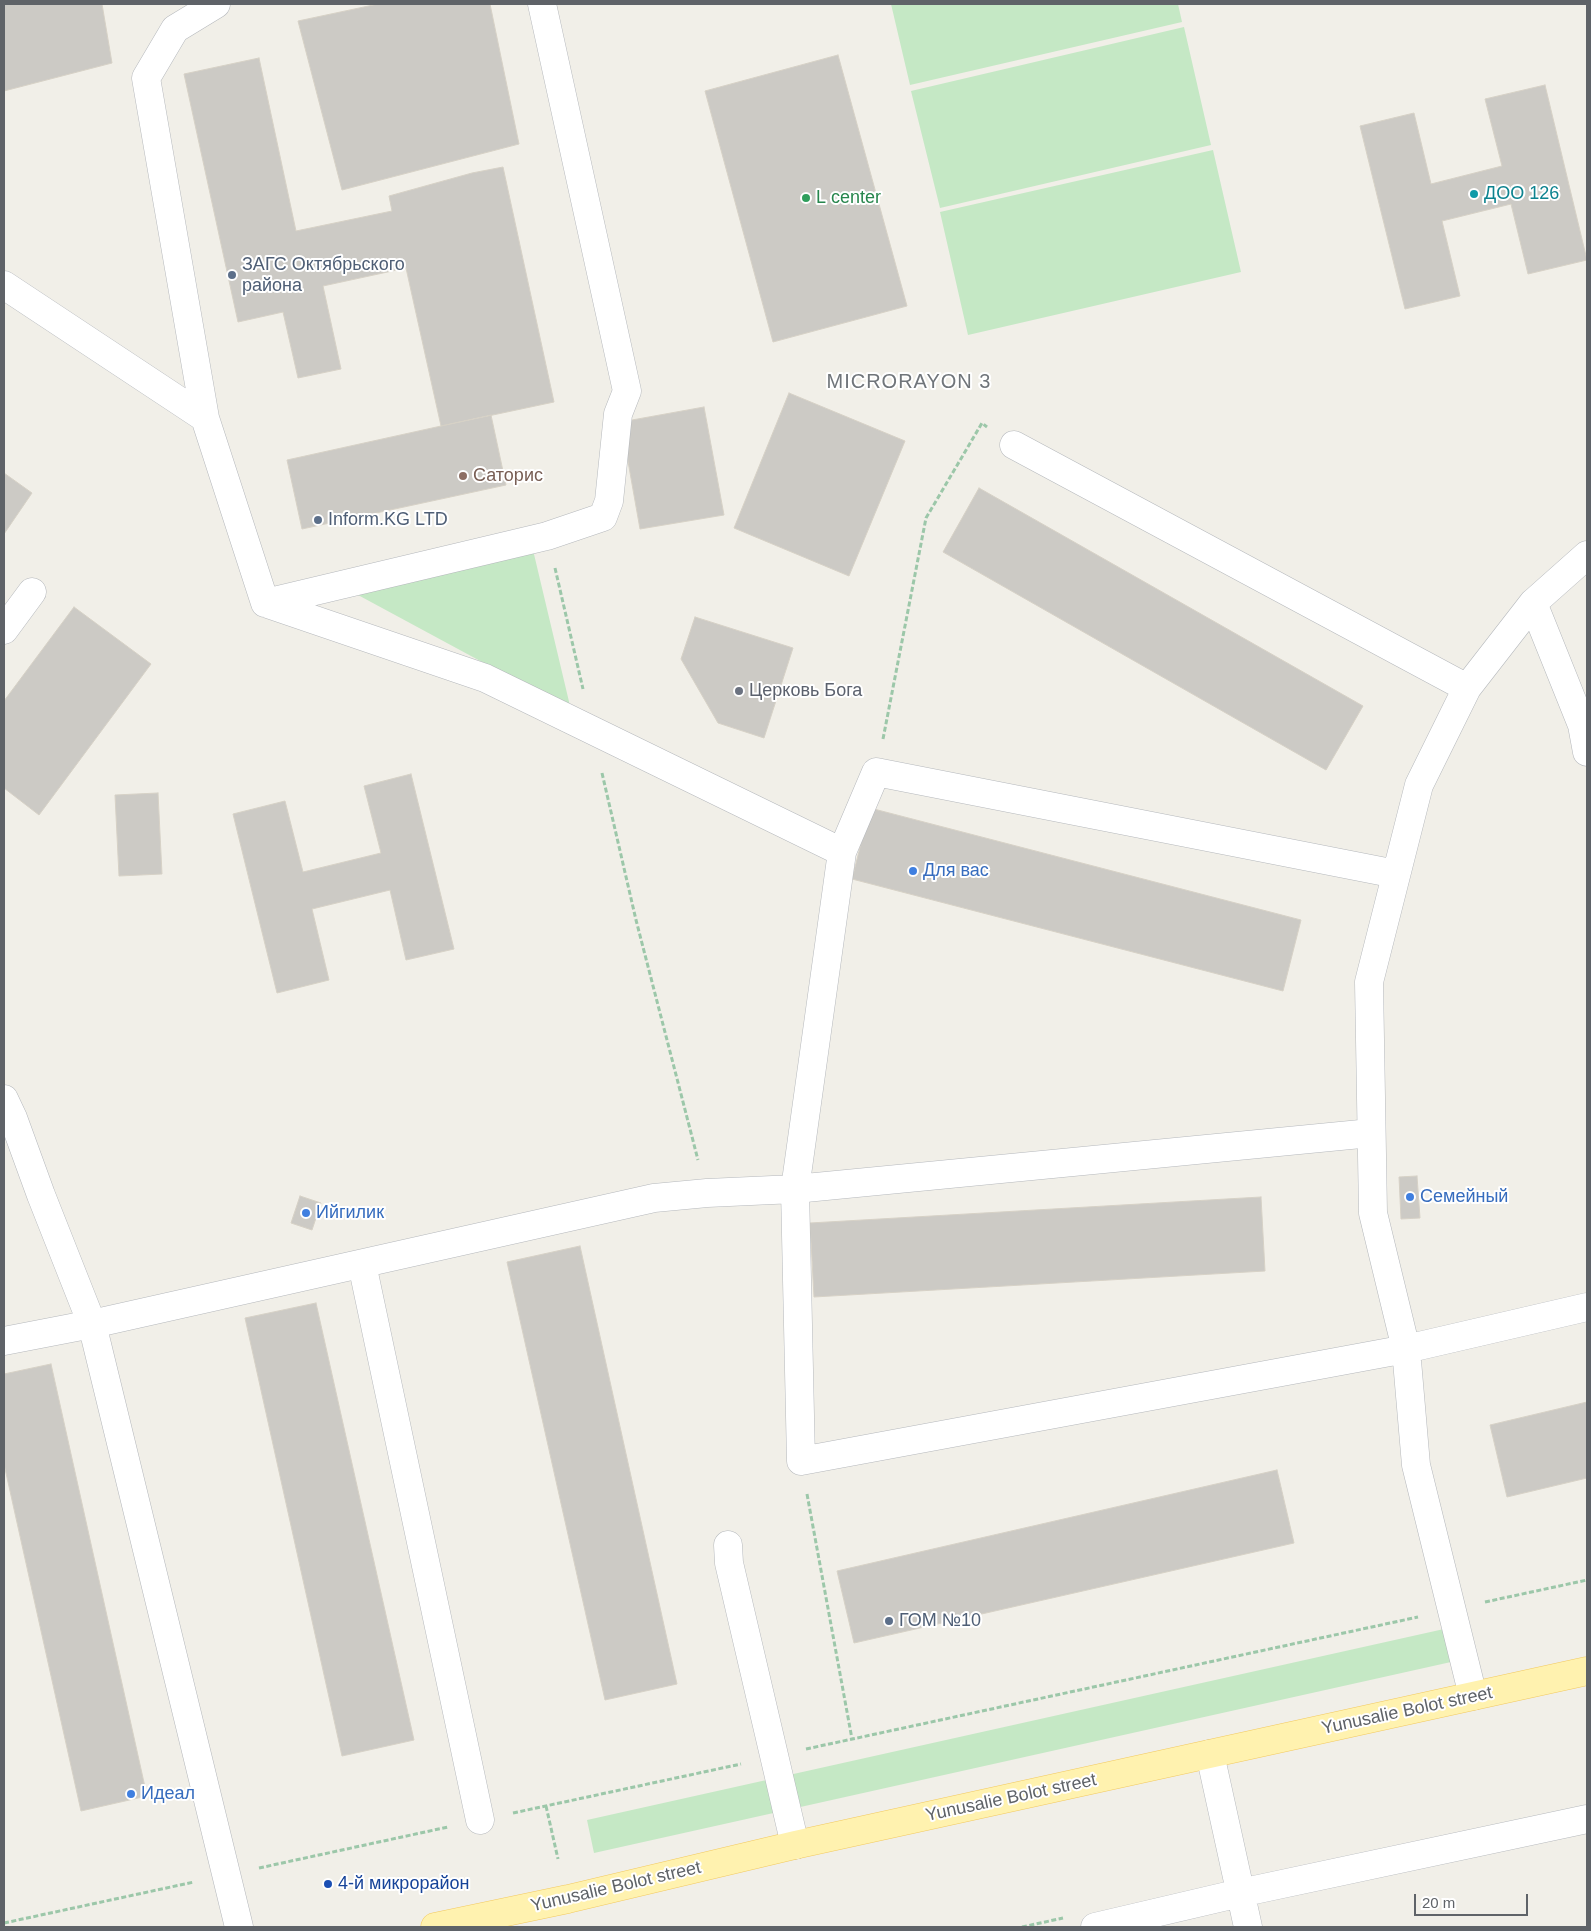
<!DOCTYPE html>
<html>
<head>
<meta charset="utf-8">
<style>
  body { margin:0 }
  #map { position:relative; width:1591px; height:1931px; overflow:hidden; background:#f1efe8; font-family:Arial,sans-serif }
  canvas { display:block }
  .frame { position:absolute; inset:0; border:5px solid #5f6368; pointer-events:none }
  .scale { position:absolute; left:1414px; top:1894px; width:114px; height:22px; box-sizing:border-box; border:2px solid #5f6368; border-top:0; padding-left:6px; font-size:15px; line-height:18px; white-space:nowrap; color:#5f6368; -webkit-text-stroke:4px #fff; paint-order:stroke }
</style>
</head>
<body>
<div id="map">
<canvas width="1591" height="1931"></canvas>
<div class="frame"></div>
<div class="scale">20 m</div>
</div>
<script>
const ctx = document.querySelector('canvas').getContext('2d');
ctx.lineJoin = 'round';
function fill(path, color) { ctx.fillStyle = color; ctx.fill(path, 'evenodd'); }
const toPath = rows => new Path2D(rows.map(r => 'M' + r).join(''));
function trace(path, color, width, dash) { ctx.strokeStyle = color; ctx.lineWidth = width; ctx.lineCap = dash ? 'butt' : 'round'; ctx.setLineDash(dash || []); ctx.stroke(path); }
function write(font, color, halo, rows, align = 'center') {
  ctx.font = font + ' Arial,sans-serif'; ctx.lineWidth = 4; ctx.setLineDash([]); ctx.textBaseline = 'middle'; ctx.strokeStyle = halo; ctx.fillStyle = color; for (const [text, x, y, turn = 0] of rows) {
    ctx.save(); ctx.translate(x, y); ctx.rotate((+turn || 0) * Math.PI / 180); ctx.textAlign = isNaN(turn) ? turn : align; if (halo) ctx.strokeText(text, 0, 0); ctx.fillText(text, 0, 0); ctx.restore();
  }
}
fill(toPath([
  [891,4,1178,4,1182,22,910,85],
  [1184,27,1211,145,940,208,911,91],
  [1213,150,1241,272,968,335,940,212],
  [533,550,571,710,358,595],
  [1444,1629,1451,1662,594,1853,587,1820]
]), '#c5e8c5');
const building = toPath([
  [4,4,102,4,112,63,4,91,4,4],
  [378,4,490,4,519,144,342,190,298,21,378,4],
  [838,55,907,306,773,342,705,91,838,55],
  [259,58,296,231,392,211,389,196,472,173,503,167,554,402,441,426,406,268,323,286,341,369,298,378,283,312,238,322,184,74,259,58],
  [1545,85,1587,260,1528,274,1511,204,1442,221,1460,296,1405,309,1360,126,1414,113,1431,184,1502,166,1485,99,1545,85],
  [789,393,905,441,849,576,734,528,789,393],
  [704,407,724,515,640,529,621,422,704,407],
  [491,415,506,485,302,529,287,460,491,415],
  [4,473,32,493,4,534,4,473],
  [979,488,1363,706,1326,770,943,552,979,488],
  [74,607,151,664,39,815,4,788,4,701,74,607],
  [695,617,793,648,764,738,718,723,681,659,695,617],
  [411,774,454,949,406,960,390,890,312,909,329,980,277,993,233,814,285,801,303,872,381,853,364,786,411,774],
  [158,793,162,874,119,876,115,795,158,793],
  [870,808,1301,920,1283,991,852,879,870,808],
  [1417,1176,1420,1218,1401,1219,1399,1177,1417,1176],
  [300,1196,321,1203,312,1230,291,1223,300,1196],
  [1261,1197,1265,1271,814,1297,810,1223,1261,1197],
  [580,1246,677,1684,605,1700,507,1262,580,1246],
  [316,1303,414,1740,342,1756,245,1318,316,1303],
  [51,1364,147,1796,81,1811,4,1464,4,1374,51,1364],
  [1587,1402,1587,1478,1507,1497,1490,1425,1587,1402],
  [1277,1470,1294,1543,854,1643,837,1571,1277,1470]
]);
fill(building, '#cccac5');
trace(building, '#d6d1c6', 1);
const minor = toPath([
  [216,4,175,29,146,78,205,418,265,603],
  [4,285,205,418],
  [1014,445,1467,688],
  [265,603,547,536,603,517,609,501,618,414,627,391,542,4],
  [1533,603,1582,725,1587,752],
  [4,630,32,592],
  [842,852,876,772,1396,874],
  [4,1099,13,1118,41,1195,92,1324,239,1927],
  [1371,1133,795,1189,801,1461,1406,1349,1587,1307],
  [362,1264,480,1820],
  [4,1341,92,1324,654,1198,707,1193,795,1189,842,852,485,678,265,603],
  [728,1545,729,1563,795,1845],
  [1473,1696,1416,1465,1406,1349,1373,1213,1369,982,1419,785,1467,688,1533,603,1587,555],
  [1210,1754,1248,1927],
  [1095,1927,1240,1893,1587,1819]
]);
const major = toPath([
  [435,1927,568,1899,795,1845,1587,1671]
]);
trace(minor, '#b5b8bc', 29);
trace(major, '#f2c960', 29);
trace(toPath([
  [555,568,583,689],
  [883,739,926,518,982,423,987,427],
  [602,773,636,920,698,1160],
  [807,1494,852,1739],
  [1485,1602,1587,1580],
  [806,1749,1418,1617],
  [546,1806,558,1859],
  [513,1813,741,1764],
  [259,1868,448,1827],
  [4,1923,194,1882],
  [1022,1927,1063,1918]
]), '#9cc7a9', 3, [5, 2.5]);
trace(minor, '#fff', 28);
trace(major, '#fff2af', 28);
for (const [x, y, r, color] of [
  [1474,194,5,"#0f9aa8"],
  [806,198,5,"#2e9e5b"],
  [232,275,5,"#5c6f8a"],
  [463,476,5,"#8d6e63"],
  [318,520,5,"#5c6f8a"],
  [739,691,5,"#6b7280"],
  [913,871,5,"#3f7fe0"],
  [1410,1197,5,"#3f7fe0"],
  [306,1213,5,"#3f7fe0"],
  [889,1621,5,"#5c6f8a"],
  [131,1794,5,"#3f7fe0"],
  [328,1884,5,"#1a4fb4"]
]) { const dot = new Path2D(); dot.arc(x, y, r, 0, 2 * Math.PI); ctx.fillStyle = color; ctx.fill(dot); trace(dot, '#fff', 2); }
write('18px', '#0d838f', '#fff', [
  ["ДОО 126",1484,194]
], 'left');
write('18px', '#27864d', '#fff', [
  ["L center",816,198]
], 'left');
write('18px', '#4e5e75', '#fff', [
  ["ЗАГС Октябрьского",242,265],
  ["района",242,286],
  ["Inform.KG LTD",328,520],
  ["ГОМ №10",899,1621]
], 'left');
write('18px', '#785e54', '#fff', [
  ["Саторис",473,476]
], 'left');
write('18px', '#5b616d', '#fff', [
  ["Церковь Бога",749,691]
], 'left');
write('18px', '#366cbe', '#fff', [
  ["Для вас",923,871],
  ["Семейный",1420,1197],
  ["Ийгилик",316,1213],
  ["Идеал",141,1794]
], 'left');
write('18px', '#5f6368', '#fff', [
  ["Yunusalie Bolot street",1407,1711,-12],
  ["Yunusalie Bolot street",1011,1798,-12],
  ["Yunusalie Bolot street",616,1887,-13]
]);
write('18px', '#164399', '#fff', [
  ["4-й микрорайон",338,1884]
], 'left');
ctx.letterSpacing = '1px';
write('20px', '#70757a', '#fff', [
  ["MICRORAYON 3",909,382]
]);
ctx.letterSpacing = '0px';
</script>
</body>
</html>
